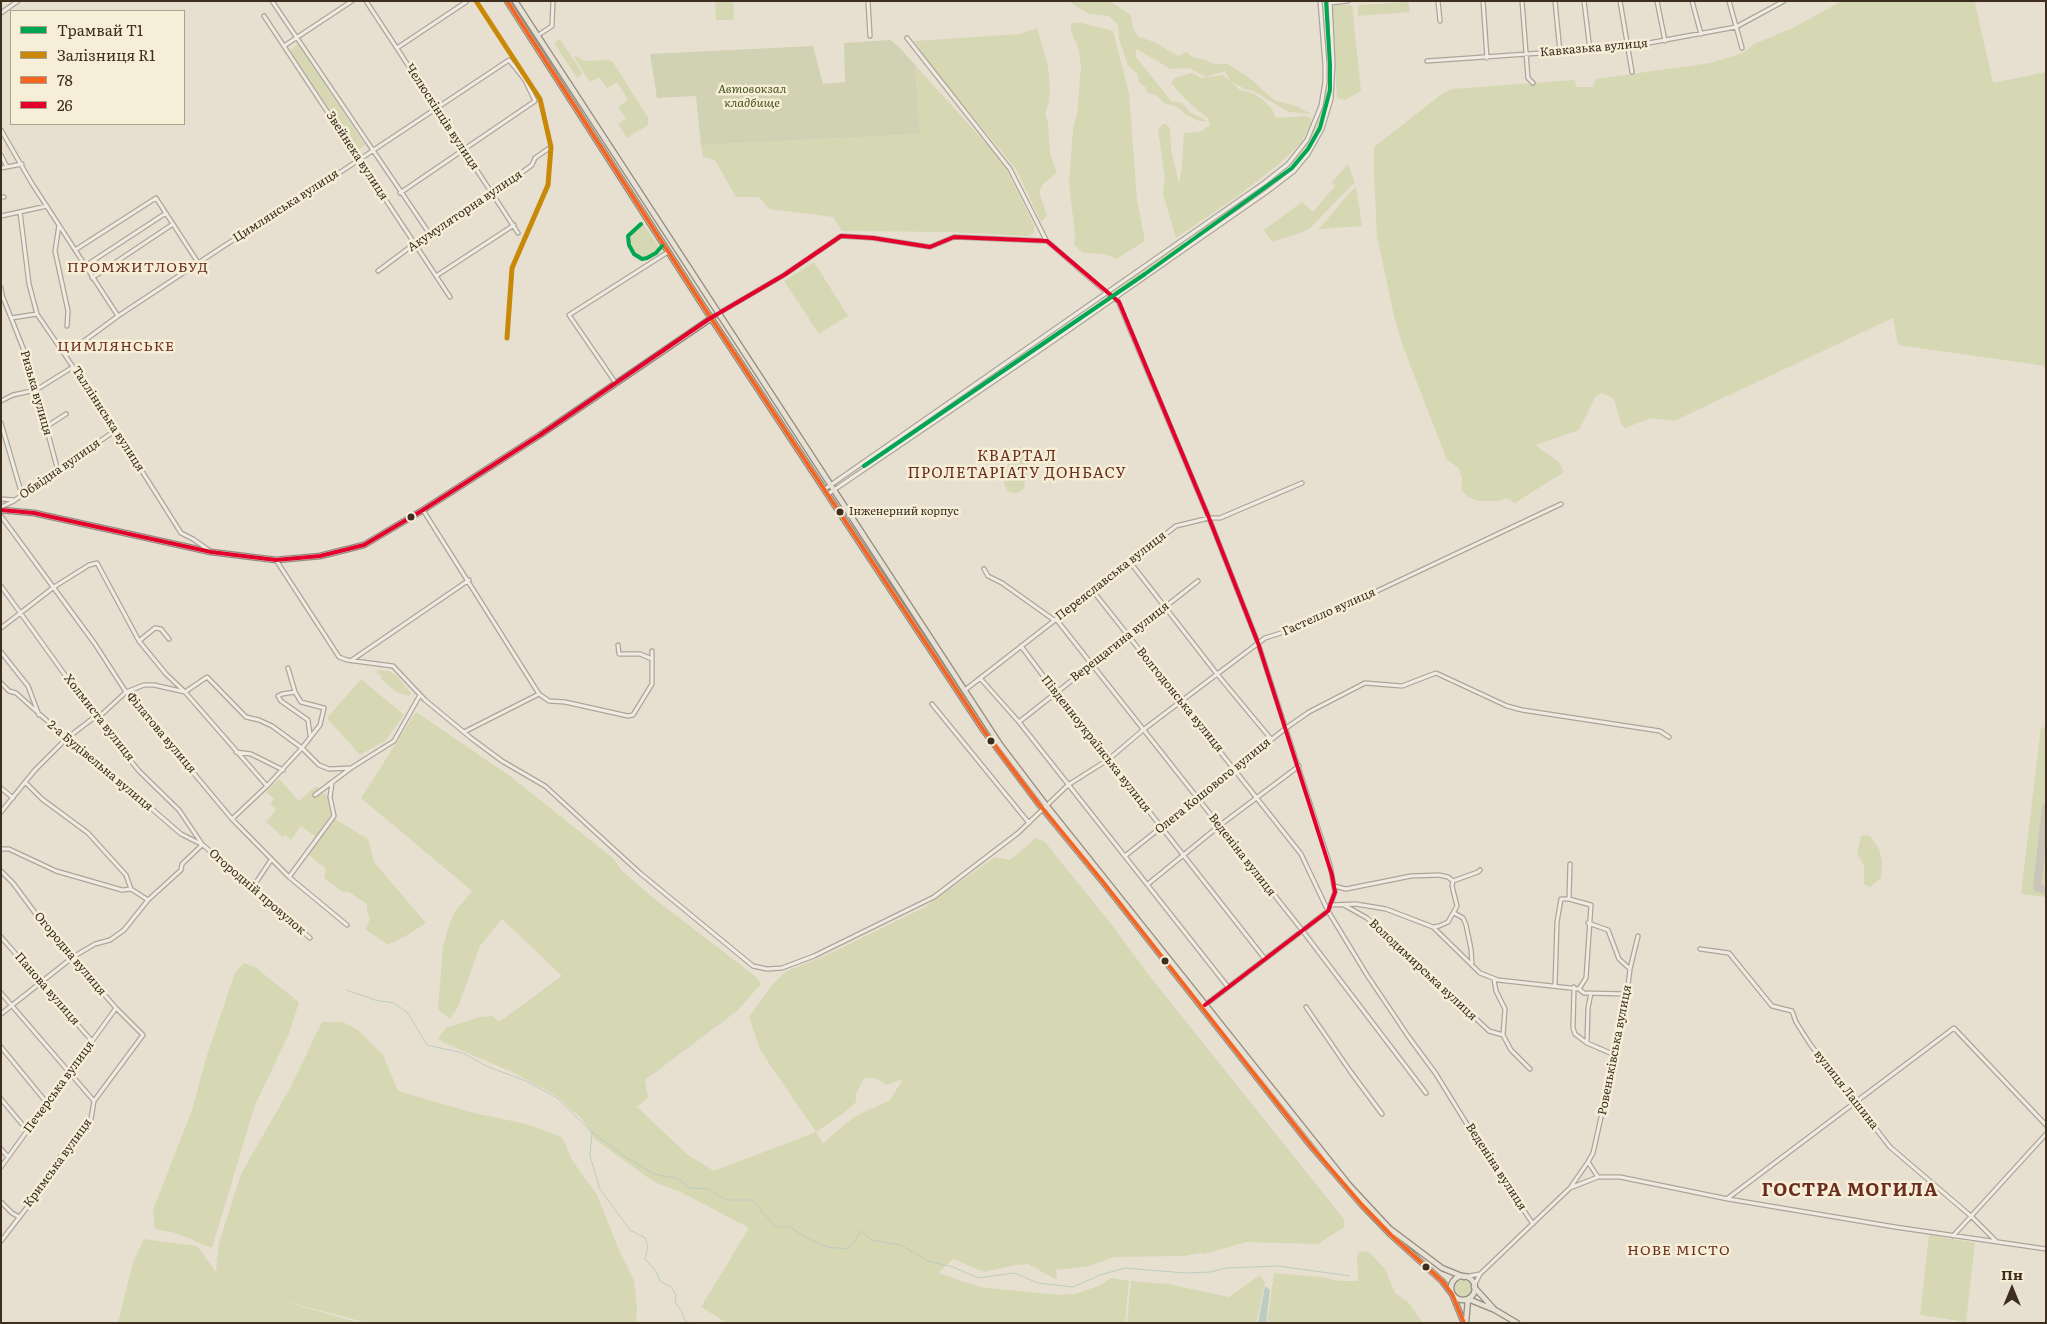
<!DOCTYPE html>
<html>
<head>
<meta charset="utf-8">
<style>
  body { margin:0 }
  #map { position:relative; width:2047px; height:1324px; overflow:hidden; background:#e7e0d1; font-family:Literata,serif }
  canvas { display:block }
  .frame { position:absolute; inset:0; border:2px solid #3d2e20; pointer-events:none }
  .legend { position:absolute; left:10px; top:10px; width:175px; height:115px; box-sizing:border-box; background:#f7eed8; border:1px solid #ada18e; margin:0; padding:6px 9px; list-style:none; font-size:15px; color:#3d2e20 }
  .legend li { display:flex; align-items:center; gap:10px; height:25px }
  .legend b { width:25px; border:1px solid #ada18e }
  .north { position:absolute; left:1987px; top:1264px; width:50px; height:50px; -webkit-text-stroke:4px #f7eed8; paint-order:stroke; rotate:0deg; font-size:14px; font-weight:700; line-height:20px; text-align:center; color:#3d2e20 }
  .north::after { content:''; display:block; margin:auto; width:18px; height:22px; background:#3d2e20; clip-path:polygon(50% 0,100% 100%,50% 72%,0 100%) }
</style>
</head>
<body>
<div id="map">
<canvas width="2047" height="1324"></canvas>
<div class="frame"></div>
<ul class="legend">
<li><b style="height:6px;background:#00a651"></b>Трамвай T1</li>
<li><b style="height:6px;background:#c88808"></b>Залізниця R1</li>
<li><b style="height:6px;background:#f26522"></b>78</li>
<li><b style="height:6px;background:#e4002b"></b>26</li>
</ul>
<div class="north">Пн</div>
</div>
<script>
const ctx = document.querySelector('canvas').getContext('2d');
ctx.lineJoin = 'round';
function fill(path, color) { ctx.fillStyle = color; ctx.fill(path, 'evenodd'); }
const toPath = rows => new Path2D(rows.map(r => 'M' + r).join(''));
function trace(path, color, width, dash) { ctx.strokeStyle = color; ctx.lineWidth = width; ctx.lineCap = dash ? 'butt' : 'round'; ctx.setLineDash(dash || []); ctx.stroke(path); }
function write(font, color, halo, rows, align = 'center') {
  ctx.font = font + ' Literata,serif'; ctx.lineWidth = 5; ctx.setLineDash([]); ctx.textBaseline = 'middle'; ctx.strokeStyle = halo; ctx.fillStyle = color; for (const [text, x, y, turn = 0] of rows) {
    ctx.save(); ctx.translate(x, y); ctx.rotate((+turn || 0) * Math.PI / 180); ctx.textAlign = isNaN(turn) ? turn : align; if (halo) ctx.strokeText(text, 0, 0); ctx.fillText(text, 0, 0); ctx.restore();
  }
}
fill(toPath([
  [715,1,733,1,734,20,716,20],
  [1068,1,1111,2,1131,15,1133,29,1139,37,1154,42,1178,56,1186,52,1194,58,1203,59,1214,64,1228,64,1251,79,1274,100,1296,106,1311,114,1289,112,1253,91,1245,89,1230,81,1225,71,1206,77,1189,68,1171,69,1136,49,1136,57,1171,101,1182,103,1190,112,1207,121,1199,121,1185,114,1177,107,1164,103,1157,96,1146,92,1147,88,1139,83,1137,73,1128,66,1119,39,1118,25,1109,16,1089,14],
  [1842,1,1978,1,1975,3,1993,83,2046,72,2046,366,1898,345,1893,318,1674,421,1651,418,1625,428,1621,424,1614,399,1602,393,1595,397,1579,430,1535,445,1559,462,1564,472,1515,503,1506,498,1500,501,1478,501,1468,497,1461,489,1462,478,1459,468,1447,460,1402,344,1394,316,1377,236,1374,173,1374,147,1443,93,1452,89,1575,80,1576,87,1593,87,1596,79,1710,63,1743,53,1754,44,1793,28],
  [1408,2,1410,12,1358,16,1358,5],
  [1332,5,1352,5,1361,91,1345,100,1337,98],
  [1073,23,1082,23,1113,31,1129,93,1137,200,1145,241,1116,259,1105,254,1083,253,1074,245,1075,233,1069,184,1073,129,1077,113,1081,67,1079,50,1071,31,1071,24],
  [1037,28,1048,66,1050,90,1049,102,1045,113,1048,123,1050,153,1057,173,1044,183,1039,192,1047,215,1041,222,1016,169,927,61,914,41,1019,34],
  [560,39,583,74,577,78,554,43],
  [298,44,365,145,357,151,290,50],
  [576,56,584,61,608,60,613,62,648,118,648,125,627,138,618,124,626,119,618,107,628,100,617,82,607,88,599,77,590,82,574,57],
  [915,65,993,151,1006,169,1019,194,1034,225,1034,233,1028,236,949,232,842,231,833,217,769,209,759,197,736,197,715,160,703,157,701,145,920,134],
  [1328,66,1332,68,1330,97,1325,116,1314,141,1294,167,1292,163,1309,140,1320,114,1327,88],
  [1191,73,1202,78,1223,75,1240,90,1252,93,1262,99,1272,109,1276,118,1305,116,1311,118,1311,124,1301,143,1279,164,1238,196,1176,238,1163,194,1165,178,1158,129,1163,124,1166,124,1170,128,1171,149,1179,184,1182,166,1184,133,1200,132,1210,125,1208,118,1190,104,1171,83,1175,78],
  [1348,164,1355,182,1317,221,1309,229,1297,234,1272,242,1264,230,1302,202,1313,212,1335,186,1332,182],
  [1263,186,1266,190,1198,237,1195,237,1195,233],
  [1356,187,1362,226,1319,229,1351,191],
  [642,222,661,250,648,257,637,256,628,243,629,232],
  [1183,241,1186,245,1116,293,1114,293,1114,289],
  [814,262,848,316,819,334,784,281],
  [1019,447,1026,449,1030,453,1024,488,1018,493,1012,493,1008,491,1004,484,1011,450],
  [377,670,389,671,397,676,411,693,409,696,398,693,381,679,382,676,377,674],
  [361,679,404,715,386,740,360,755,327,718],
  [416,712,510,776,614,859,621,870,652,897,755,976,761,984,737,1011,645,1080,648,1097,637,1107,688,1155,714,1171,816,1132,760,1050,749,1017,772,985,785,972,831,953,923,908,995,857,1010,860,1036,838,1045,842,1112,925,1148,974,1344,1219,1344,1227,1318,1244,1246,1242,1204,1254,1200,1253,1184,1256,1114,1257,1090,1266,1056,1270,1057,1280,1028,1264,1016,1265,984,1272,953,1259,938,1273,980,1287,1058,1295,1075,1294,1098,1286,1111,1278,1129,1281,1125,1323,727,1323,701,1307,749,1228,683,1193,654,1182,595,1139,582,1119,555,1095,512,1072,447,1044,438,1039,446,1028,480,1017,492,1016,499,1022,562,976,502,919,480,946,458,1007,450,1019,438,1009,443,947,448,929,454,913,472,891,361,798],
  [864,1078,875,1078,886,1085,903,1079,890,1100,854,1117,823,1143,816,1132,845,1112,856,1102,856,1094],
  [2041,727,2046,728,2046,897,2021,894],
  [279,779,299,801,316,786,327,796,331,814,316,837,301,826,291,840,285,835,283,837,266,822,276,810,270,803,274,799,266,792],
  [335,819,368,839,374,862,426,923,409,934,388,945,365,929,370,919,367,912,367,904,349,892,343,892,324,878,326,869,308,854],
  [1861,836,1870,836,1879,849,1882,861,1881,878,1870,887,1864,884,1864,866,1857,854],
  [244,963,256,968,299,1002,289,1034,255,1105,212,1248,176,1233,155,1229,153,1210,192,1110,207,1055,235,973],
  [322,1022,343,1022,358,1030,383,1055,398,1091,474,1113,526,1124,562,1137,572,1160,597,1195,618,1248,634,1280,637,1307,636,1323,368,1323,264,1296,360,1323,118,1323,133,1262,144,1239,197,1246,218,1275,216,1272,219,1243,241,1174,289,1090],
  [1929,1235,1975,1243,1966,1322,1920,1315],
  [1368,1251,1385,1269,1395,1293,1409,1303,1423,1323,1267,1323,1274,1273,1321,1277,1340,1281,1358,1281,1357,1258,1359,1252],
  [1260,1275,1265,1283,1256,1323,1127,1323,1131,1281,1168,1284,1229,1297],
  '1452 1289a10 10 0 1 1 20 0a10 10 0 1 1-20 0Z'
]), '#d6d7b3');
fill(toPath([
  [890,40,898,46,915,65,920,134,701,145,696,96,657,98,650,54,813,46,823,84,845,82,844,43]
]), '#d1d1b3');
fill(toPath([
  [1265,1286,1270,1290,1266,1323,1258,1323]
]), '#bcccc2');
trace(toPath([
  [346,990,375,1000,394,1003,408,1013,427,1045,463,1053,486,1066,526,1081,557,1098,592,1132,627,1158,654,1174,677,1178,690,1188,709,1189,725,1200,752,1200,776,1227,790,1227,805,1237,828,1247,846,1249,854,1243,861,1231,872,1240,901,1245,928,1261,953,1267,978,1278,1014,1273,1038,1283,1073,1287,1100,1275,1125,1268,1185,1273,1210,1272,1227,1268,1278,1266,1350,1276],
  [592,1133,590,1156,600,1189,630,1230,645,1238,648,1246,645,1259,656,1271,660,1281,671,1287,676,1295,675,1302,682,1312,685,1321,690,1323]
]), '#bcccc2', 1);
trace(toPath([
  [2046,807,2037,888,2046,890]
]), '#cbc5ba', 8);
const minor = toPath([
  [272,1,429,233],
  [366,1,518,233],
  [868,1,870,36],
  [1438,1,1440,21],
  [1483,1,1487,58],
  [1522,1,1528,78,1533,83],
  [1555,1,1560,52],
  [1584,1,1590,50],
  [1620,1,1632,72],
  [1657,1,1665,41],
  [1692,1,1701,34],
  [1729,1,1742,48],
  [1330,3,1348,1],
  [1,13,18,1],
  [264,16,450,297],
  [537,36,552,26,553,1],
  [907,38,1010,169,1046,240],
  [284,46,352,1],
  [397,48,466,2],
  [1427,61,1627,47,1736,27,1784,1],
  [1,130,31,182,118,316],
  [1,155,7,167],
  [1,168,22,164],
  [1,197,4,197],
  [20,212,29,284,37,314,116,430,181,533,193,539,210,551],
  [1,216,47,206],
  [59,225,55,251,68,311,67,326],
  [75,250,156,198,199,264],
  [85,266,166,213],
  [378,271,429,233,493,194,532,165,535,158,548,149],
  [436,276,514,225],
  [92,278,173,224],
  [1,288,2,295,29,363,58,471],
  [719,313,784,275,841,236,873,238,930,247,954,237,1047,241,1107,293,1118,301,1209,518,1258,643,1330,865,1335,892,1328,911,1205,1005],
  [11,318,37,314],
  [65,355,118,316,227,244,321,185,509,60,525,80,535,101,400,193],
  [615,382,569,315,668,252],
  [1,401,13,395,36,390,73,367],
  [1,423,22,495],
  [46,427,66,414],
  [825,489,1264,183,1288,164,1307,140,1321,106,1325,82,1325,65,1320,1],
  [828,494,1046,346,1268,191,1294,171,1308,154,1322,129,1331,99,1333,64,1330,1],
  [1,499,15,500,116,430],
  [1,507,14,501],
  [423,510,539,694,549,701,565,702,628,716,633,715,652,684,652,659,640,654,619,654,618,645],
  [1,516,95,644,126,692,232,819,289,877,347,925],
  [276,560,339,657,347,660,393,666,425,700,471,738,502,761,545,786,640,873,753,966,767,969,782,968,814,956,934,897,1018,833,1068,785,1109,759,1143,730,1265,638,1303,626,1561,504],
  [1130,562,1217,674,1271,739],
  [984,569,988,576,1002,583,1054,620],
  [1,586,96,718,139,771,179,810,202,844],
  [1093,591,1301,854,1328,911,1367,975,1408,1036,1436,1074,1481,1147,1533,1224],
  [1056,619,1302,930,1426,1093],
  [1,628,54,587,89,565,97,563,139,641,166,674,185,692,267,786],
  [139,641,155,628,161,629,169,639],
  [1021,646,1056,693,1265,959],
  [652,651,652,658],
  [1,652,28,686,39,715],
  [352,660,469,580],
  [288,668,295,692,301,702,324,708,320,725,302,748,319,765,329,769,351,768],
  [980,678,1019,722,1228,987],
  [1,683,9,691,16,693,109,776,137,796,181,834,203,845,310,938],
  [965,690,1176,526,1209,518,1220,518,1302,483],
  [295,692,282,694,278,696,281,701,308,720,310,735],
  [932,704,1029,823],
  [1019,722,1198,581],
  [464,732,539,694],
  [236,752,251,754,283,770],
  [25,782,42,799,88,833,126,875,131,889],
  [1,788,13,798],
  [315,795,351,768,394,741,420,695],
  [1,812,35,770,66,739,92,719,99,717,126,692,144,685,154,685,185,692,207,677,246,717,259,720,272,726,302,748,267,786,232,819],
  [1,849,9,849,56,871,122,890,131,889,148,900],
  [1125,856,1286,728,1309,712,1365,683,1402,686,1436,673,1507,706,1522,710,1660,731,1669,737],
  [1,871,13,883,44,925,116,1008,143,1035,94,1101,91,1119,56,1162,42,1188,1,1241],
  [289,877,334,816,330,797,332,783],
  [1453,881,1478,872,1480,870],
  [1148,884,1219,826,1299,766],
  [1334,886,1346,889,1411,876,1439,875,1448,877,1453,881,1452,886,1457,906,1448,922,1439,926,1434,927],
  [253,887,271,860],
  [1569,899,1591,905,1586,978,1579,989,1584,993,1627,994],
  [1330,905,1356,904,1386,909,1433,927,1480,973,1498,980,1579,989],
  [1344,905,1367,918,1394,941,1489,1031,1503,1035],
  [1454,913,1463,918,1466,925,1471,949,1472,963],
  [1588,923,1608,930,1619,959,1630,969],
  [1,937,92,1041],
  [1700,949,1729,953,1772,1006,1792,1011,1796,1022,1810,1044,1890,1147,1972,1217,1996,1241],
  [1494,979,1496,991,1505,1009,1503,1035,1511,1050,1530,1069],
  [1555,986,1557,922,1561,899,1569,899,1570,864],
  [1574,987,1573,1028,1575,1034,1587,1043,1615,1055],
  [1,993,94,1101],
  [1306,1007,1350,1071,1382,1114],
  [1,1014,73,957,95,944,110,940,124,930,148,900,181,870,182,864,202,845],
  [1587,1042,1588,1008,1591,993],
  [1,1047,47,1103],
  [1,1099,27,1130],
  [1,1149,8,1157],
  [1588,1162,1593,1153,1625,1010,1630,969,1638,936],
  [1,1167,116,1008],
  [1598,1177,1620,1177,1728,1199,1895,1227,2046,1249],
  [1728,1198,1954,1028,2046,1125],
  [1,1202,12,1213,19,1217],
  [1953,1236,2046,1134],
  [1464,1277,1480,1274],
  [1474,1286,1480,1274,1570,1188,1588,1162,1598,1177,1570,1188]
]);
const major = toPath([
  [507,1,707,312,984,731,1038,803,1103,882,1311,1146,1362,1205,1391,1235,1442,1281,1452,1294,1464,1323],
  [515,1,999,743,1046,805,1349,1185,1389,1228,1442,1268,1464,1277],
  [1,510,34,513,211,552,276,560,320,556,364,545,423,510,540,435,713,317],
  '1451 1288a12 12 0 1 1 24 0a12 12 0 1 1-24 0Z',
  [1474,1287,1494,1309],
  [1466,1323,1468,1299,1495,1310,1517,1323]
]);
trace(minor, '#ada599', 5.5);
trace(major, '#928b80', 7);
trace(minor, '#efebe3', 3);
trace(major, '#e6e1d4', 4.5);
trace(toPath([
  [507,1,707,312,984,731,1038,803,1103,882,1311,1146,1362,1205,1391,1235,1442,1281,1452,1294,1464,1323]
]), '#f26522', 4);
trace(toPath([
  [1,510,34,513,211,552,276,560,320,556,364,545,423,510,540,435,709,319,784,275,841,236,873,238,930,247,954,237,1047,241,1119,302,1209,518,1258,643,1332,875,1335,892,1328,911,1205,1005]
]), '#e4002b', 4);
trace(toPath([
  [476,1,540,99,551,147,548,185,512,268,507,338]
]), '#c88808', 5);
trace(toPath([
  [641,224,628,236,629,245,634,254,642,259,647,258,656,253,662,246],
  [864,466,1145,274,1292,168,1308,149,1320,128,1330,90,1330,65,1326,1]
]), '#00a651', 4);
for (const [x, y, r, color] of [
  [840,512,4.5,"#3d2e20"],
  [411,517,4.5,"#3d2e20"],
  [991,741,4.5,"#3d2e20"],
  [1165,961,4.5,"#3d2e20"],
  [1426,1267,4.5,"#3d2e20"]
]) { const dot = new Path2D(); dot.arc(x, y, r, 0, 2 * Math.PI); ctx.fillStyle = color; ctx.fill(dot); trace(dot, '#f7eed8', 2); }
write('11px', '#3d2e20', '#f7eed8', [
  ["Інженерний корпус",849,512]
], 'left');
write('12px', '#3d2e20', '#f7eed8', [
  ["Кавказька вулиця",1594,48,-5],
  ["Челюскінців вулиця",442,117,57],
  ["Звейнека вулиця",357,156,57],
  ["Цимлянська вулиця",286,206,-33],
  ["Акумуляторна вулиця",465,211,-34],
  ["Ризька вулиця",36,393,74],
  ["Талліннська вулиця",108,419,57],
  ["Обвідна вулиця",60,469,-35],
  ["Переяславська вулиця",1111,576,-38],
  ["Гастелло вулиця",1329,612,-24],
  ["Верещагина вулиця",1120,642,-38],
  ["Волгодонська вулиця",1180,700,51],
  ["Холмиста вулиця",99,718,52],
  ["Філатова вулиця",161,733,50],
  ["Південноукраїнська вулиця",1096,744,52],
  ["2-а Будівельна вулиця",100,766,40],
  ["Олега Кошового вулиця",1213,786,-39],
  ["Веденіна вулиця",1242,855,52],
  ["Огородній провулок",257,892,41],
  ["Огородна вулиця",70,954,50],
  ["Володимирська вулиця",1423,970,43],
  ["Панова вулиця",47,989,49],
  ["Ровеньківська вулиця",1615,1050,-79],
  ["Печерська вулиця",59,1087,-54],
  ["вулиця Лашина",1846,1090,52],
  ["Кримська вулиця",58,1163,-54],
  ["Веденіна вулиця",1496,1167,57]
]);
write('italic 12px', '#4d5a26', '#f7eed8', [
  ["Автовокзал",752,89],
  ["кладбище",752,103]
]);
ctx.letterSpacing = '1px';
write('14px', '#6b2e1e', '#f7eed8', [
  ["ПРОМЖИТЛОБУД",138,268],
  ["ЦИМЛЯНСЬКЕ",116,347],
  ["НОВЕ МІСТО",1679,1251]
]);
ctx.letterSpacing = '0px';
ctx.letterSpacing = '1px';
write('15px', '#6b2e1e', '#f7eed8', [
  ["КВАРТАЛ",1017,457],
  ["ПРОЛЕТАРІАТУ ДОНБАСУ",1017,474]
]);
ctx.letterSpacing = '0px';
ctx.letterSpacing = '1px';
write('bold 18px', '#6b2e1e', '#f7eed8', [
  ["ГОСТРА МОГИЛА",1850,1191]
]);
ctx.letterSpacing = '0px';
</script>
</body>
</html>
